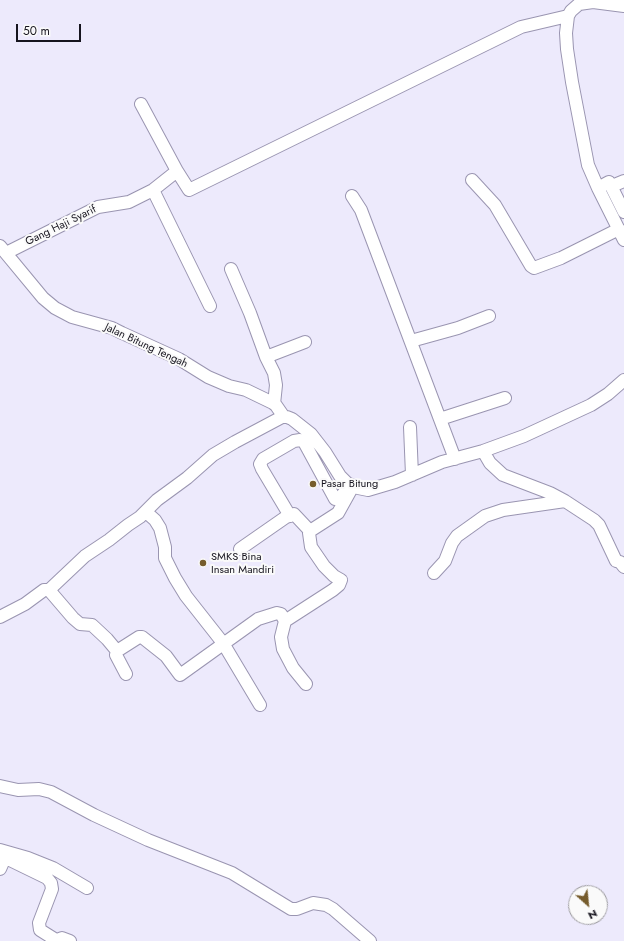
<!DOCTYPE html>
<html>
<head>
<meta charset="utf-8">
<style>
  body { margin:0 }
  #map { position:relative; width:624px; height:941px; overflow:hidden; background:#edeafc; font-family:Jost,sans-serif }
  canvas { display:block }
  .north { position:absolute; left:568px; top:885px; width:40px; height:40px; box-sizing:border-box; background:#fafafa; border:1px solid #9f9ea2; border-radius:50%; rotate:153deg; font-size:11px; font-weight:700; line-height:16px; text-align:center; color:#16141e }
  .north::after { content:''; display:block; margin:auto; width:14px; height:18px; background:#765c2d; clip-path:polygon(50% 0,100% 100%,50% 72%,0 100%) }
  .scale { position:absolute; left:16px; top:24px; width:65px; height:18px; box-sizing:border-box; border:2px solid #16141e; border-top:0; padding-left:5px; font-size:12px; line-height:14px; white-space:nowrap; color:#16141e; -webkit-text-stroke:3px #fafafa; paint-order:stroke }
</style>
</head>
<body>
<div id="map">
<canvas width="624" height="941"></canvas>
<div class="north">N</div>
<div class="scale">50 m</div>
</div>
<script>
const ctx = document.querySelector('canvas').getContext('2d');
ctx.lineJoin = 'round';
const toPath = rows => new Path2D(rows.map(r => 'M' + r).join(''));
function trace(path, color, width, dash) { ctx.strokeStyle = color; ctx.lineWidth = width; ctx.lineCap = dash ? 'butt' : 'round'; ctx.setLineDash(dash || []); ctx.stroke(path); }
function write(font, color, halo, rows, align = 'center') {
  ctx.font = font + ' Jost,sans-serif'; ctx.lineWidth = 4; ctx.setLineDash([]); ctx.textBaseline = 'middle'; ctx.strokeStyle = halo; ctx.fillStyle = color; for (const [text, x, y, turn = 0] of rows) {
    ctx.save(); ctx.translate(x, y); ctx.rotate((+turn || 0) * Math.PI / 180); ctx.textAlign = isNaN(turn) ? turn : align; if (halo) ctx.strokeText(text, 0, 0); ctx.fillText(text, 0, 0); ctx.restore();
  }
}
const minor = toPath([
  [624,6,593,2,579,4,571,11,568,16,566,33,567,49,572,82,588,165,598,188,624,240],
  [177,171,189,190,521,27,568,16],
  [472,180,495,205,531,266,534,268,561,258,619,229],
  [612,186,624,181],
  [598,188,609,182,624,212],
  [153,190,210,306],
  [352,196,361,210,455,459],
  [0,246,43,298,55,308,72,317,112,328,122,333,179,359,208,377,229,386,246,390,275,404,284,417],
  [6,253,98,207,129,202,153,190,177,171,141,104],
  [231,269,250,313,266,357,274,373,276,385,274,404],
  [411,341,458,328,489,316],
  [266,357,305,342],
  [440,419,505,398],
  [410,427,412,475],
  [483,451,490,463,503,475,550,493,565,501,594,520,599,525,616,561,620,562,624,567],
  [146,512,155,520,160,528,165,547,165,558,175,578,186,596,223,643,260,705],
  [290,516,262,469,260,464,263,459,294,441,300,440,304,442,335,499,339,499,347,489],
  [240,549,286,517,293,515,294,514,310,531],
  [434,573,445,561,452,543,457,536,485,516,503,510,565,501],
  [49,590,73,618,80,624,92,625,107,639,117,651,139,637,142,637,166,656,180,675,258,619,277,613,281,614,285,621,333,590,339,585,341,580,334,576,324,566,311,547,309,533,310,531,338,513,353,486],
  [0,617,25,604,44,590,49,590,85,556,109,540,128,525,140,517,157,500,187,478,213,455,235,442,282,417,287,417,292,419,311,434,325,452,340,476,347,483,358,488,368,490,395,482,442,462,483,451,524,436,591,405,608,394,624,380],
  [285,621,281,637,283,649,293,668,306,684],
  [117,651,116,655,126,674],
  [0,786,18,790,39,789,51,792,94,815,148,840,232,873,291,909,297,909,313,903,326,905,333,909,370,941],
  [0,850,28,858,53,868,87,888],
  [0,869,4,860,8,859,47,878,51,883,52,889,39,923,40,930,56,940],
  [54,941,62,938,70,941]
]);
trace(minor, '#9a95b1', 14);
trace(minor, '#fff', 12);
for (const [x, y, r, color] of [
  [313,484,4,"#765c2d"],
  [203,563,4,"#765c2d"]
]) { const dot = new Path2D(); dot.arc(x, y, r, 0, 2 * Math.PI); ctx.fillStyle = color; ctx.fill(dot); trace(dot, '#fafafa', 1.5); }
write('11px', '#16141e', '#fafafa', [
  ["Gang Haji Syarif",61,226,-26],
  ["Jalan Bitung Tengah",146,346,25]
]);
write('11px', '#16141e', '#fafafa', [
  ["Pasar Bitung",321,484],
  ["SMKS Bina",211,557],
  ["Insan Mandiri",211,570]
], 'left');
</script>
</body>
</html>
